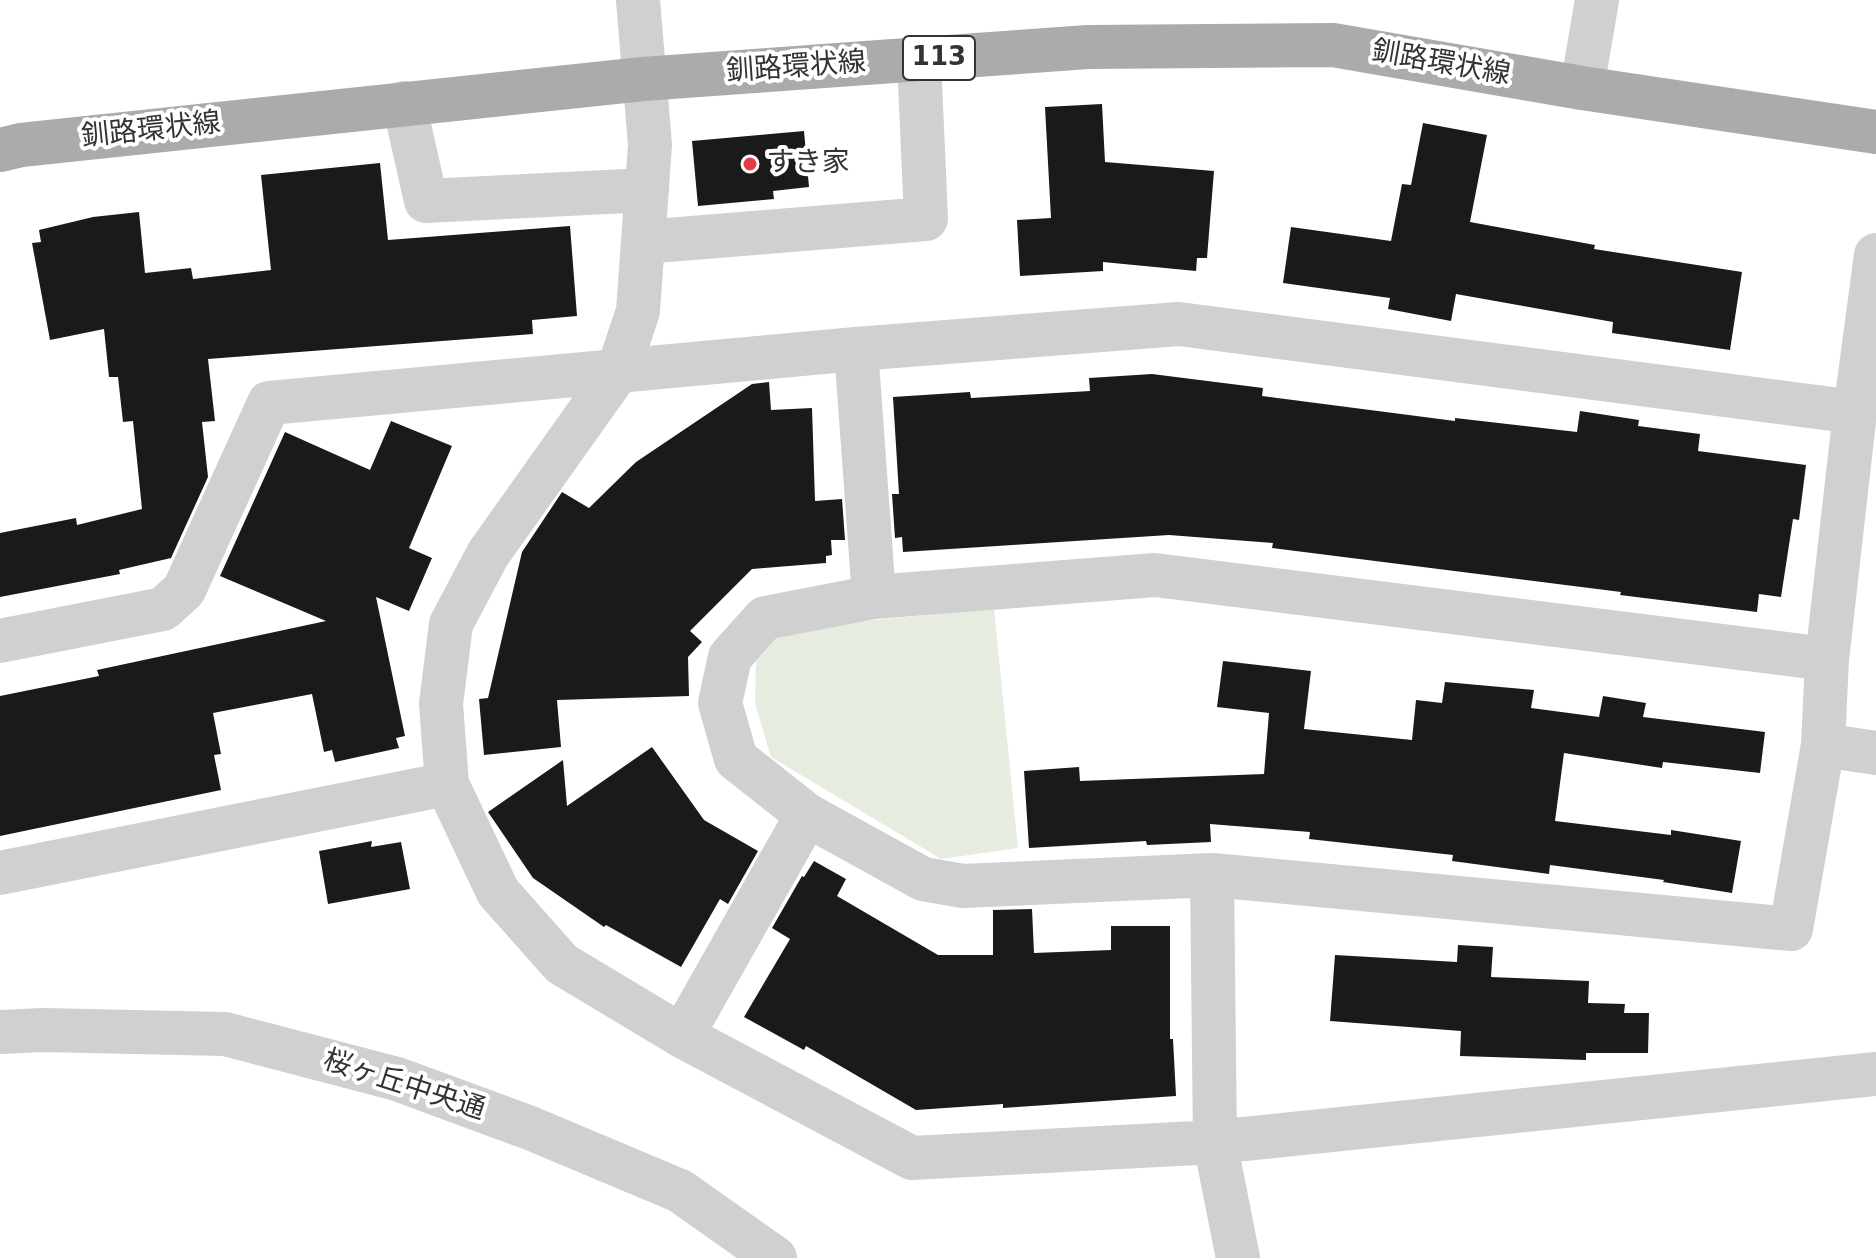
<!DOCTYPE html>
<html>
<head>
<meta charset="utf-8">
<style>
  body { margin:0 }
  canvas { display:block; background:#fff }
</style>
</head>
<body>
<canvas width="1876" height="1258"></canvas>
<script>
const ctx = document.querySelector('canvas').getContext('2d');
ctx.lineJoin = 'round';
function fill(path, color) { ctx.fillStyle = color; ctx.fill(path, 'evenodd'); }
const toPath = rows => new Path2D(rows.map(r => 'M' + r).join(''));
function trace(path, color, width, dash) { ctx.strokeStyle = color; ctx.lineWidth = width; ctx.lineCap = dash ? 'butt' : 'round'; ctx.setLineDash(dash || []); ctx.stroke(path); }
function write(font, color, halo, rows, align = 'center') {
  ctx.font = font + ' "DejaVu Sans","Noto Sans JP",sans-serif'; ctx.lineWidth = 8; ctx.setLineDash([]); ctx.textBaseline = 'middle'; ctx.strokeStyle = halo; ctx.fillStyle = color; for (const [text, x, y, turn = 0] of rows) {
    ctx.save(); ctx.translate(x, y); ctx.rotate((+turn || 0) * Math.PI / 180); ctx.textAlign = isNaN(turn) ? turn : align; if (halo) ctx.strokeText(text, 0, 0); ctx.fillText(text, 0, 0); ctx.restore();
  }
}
fill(toPath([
  [994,609,1018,848,941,859,771,757,755,703,756,662,786,628]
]), '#e6ecdf');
fill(toPath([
  [1102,104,1105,162,1214,171,1207,258,1197,258,1196,271,1103,262,1103,271,1020,276,1017,220,1051,218,1045,107],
  [1423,123,1487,135,1470,222,1595,245,1594,249,1742,272,1730,350,1612,333,1613,322,1456,294,1451,321,1388,309,1390,298,1283,283,1291,227,1391,241,1402,184,1411,185],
  [804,131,809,187,773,191,774,199,698,206,692,141],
  [380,163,388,240,570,226,577,316,532,320,533,334,208,359,215,421,202,422,208,477,171,558,119,570,120,574,0,597,0,533,76,518,77,525,142,509,133,421,123,422,118,377,109,377,104,329,50,340,32,243,41,242,39,230,93,217,139,212,145,273,191,268,193,279,271,270,261,175],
  [1152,374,1263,388,1262,396,1455,421,1455,418,1577,432,1580,411,1639,420,1638,426,1700,434,1698,451,1806,465,1799,520,1793,519,1781,597,1759,594,1757,612,1620,595,1621,592,1272,548,1273,543,1169,535,903,552,902,537,895,538,892,494,899,494,893,397,970,392,971,398,1090,391,1089,378],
  [769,382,771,410,812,408,815,501,842,499,845,540,831,540,832,555,826,556,826,563,752,569,690,631,702,642,688,657,689,696,557,700,561,747,484,755,479,699,488,698,522,552,562,492,589,508,636,462,752,384],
  [391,421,452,446,409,548,432,558,409,611,376,597,405,736,396,738,399,748,335,762,332,750,324,752,312,694,213,713,221,754,214,755,221,790,0,836,0,696,99,676,97,670,326,621,220,576,285,432,370,470],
  [1223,661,1311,671,1304,729,1412,740,1416,700,1442,703,1445,682,1534,690,1531,708,1599,717,1603,696,1646,703,1643,717,1765,732,1760,773,1663,762,1662,768,1564,753,1555,821,1671,835,1671,830,1741,841,1732,893,1663,882,1664,880,1550,865,1549,874,1452,861,1453,855,1309,839,1310,832,1210,824,1211,842,1147,845,1146,841,1029,848,1024,771,1079,767,1080,781,1264,774,1269,713,1217,707],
  [652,747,704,820,758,851,728,904,720,899,681,967,606,925,604,927,533,878,488,812,563,760,567,806],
  [372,841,371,847,401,842,410,889,328,904,319,851],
  [814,861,846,879,837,896,938,955,993,955,993,910,1032,909,1034,953,1111,950,1111,926,1170,926,1170,1039,1173,1039,1176,1096,1003,1108,1003,1104,916,1110,806,1046,804,1050,744,1017,790,939,772,928,802,876,804,877],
  [1458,945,1493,947,1491,977,1589,981,1588,1003,1625,1004,1624,1013,1649,1013,1648,1053,1586,1053,1586,1060,1460,1056,1461,1031,1330,1021,1335,955,1457,962]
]), '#1a1a1a');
trace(toPath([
  [638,0,650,145,638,311,618,371,488,554,451,624,441,704,447,784,498,892,562,964,682,1036,912,1158,1215,1142,1876,1074],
  [1582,88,1597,0],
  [404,103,426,201,647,190],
  [643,242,926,219,919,59],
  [856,349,874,597],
  [0,641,163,609,184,590,269,403,856,349,1179,324,1855,412],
  [1827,659,1155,575,874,597,765,618,730,657,720,703,736,759,807,815,923,879,963,886,1212,875,1791,929,1823,745,1827,659,1855,412,1876,255],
  [1823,745,1876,753],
  [0,873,447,784],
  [1212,875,1215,1142,1238,1258],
  [0,1032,43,1030,225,1034,397,1079,530,1128,680,1191,775,1258],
  [682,1036,807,815]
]), '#d0d0d0', 44);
trace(toPath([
  [0,150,21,145,643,79,1088,47,1333,45,1582,88,1876,132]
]), '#ababab', 44);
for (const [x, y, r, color] of [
  [750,164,8,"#e63946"]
]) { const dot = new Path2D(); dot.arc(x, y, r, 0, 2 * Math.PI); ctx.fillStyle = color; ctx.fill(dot); trace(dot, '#fff', 3); }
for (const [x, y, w] of [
  [939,58,72]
]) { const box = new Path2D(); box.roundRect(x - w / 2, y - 22, w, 44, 6); ctx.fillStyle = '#fff'; ctx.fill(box); trace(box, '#333', 2); }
write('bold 26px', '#333', null, [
  ["113",939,58]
]);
write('28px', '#333', '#fff', [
  ["釧路環状線",1441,64,10],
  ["釧路環状線",796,68,-4],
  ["釧路環状線",151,131,-6],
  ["桜ヶ丘中央通",404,1086,18]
]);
write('28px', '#333', '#fff', [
  ["すき家",766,164]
], 'left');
</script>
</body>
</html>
